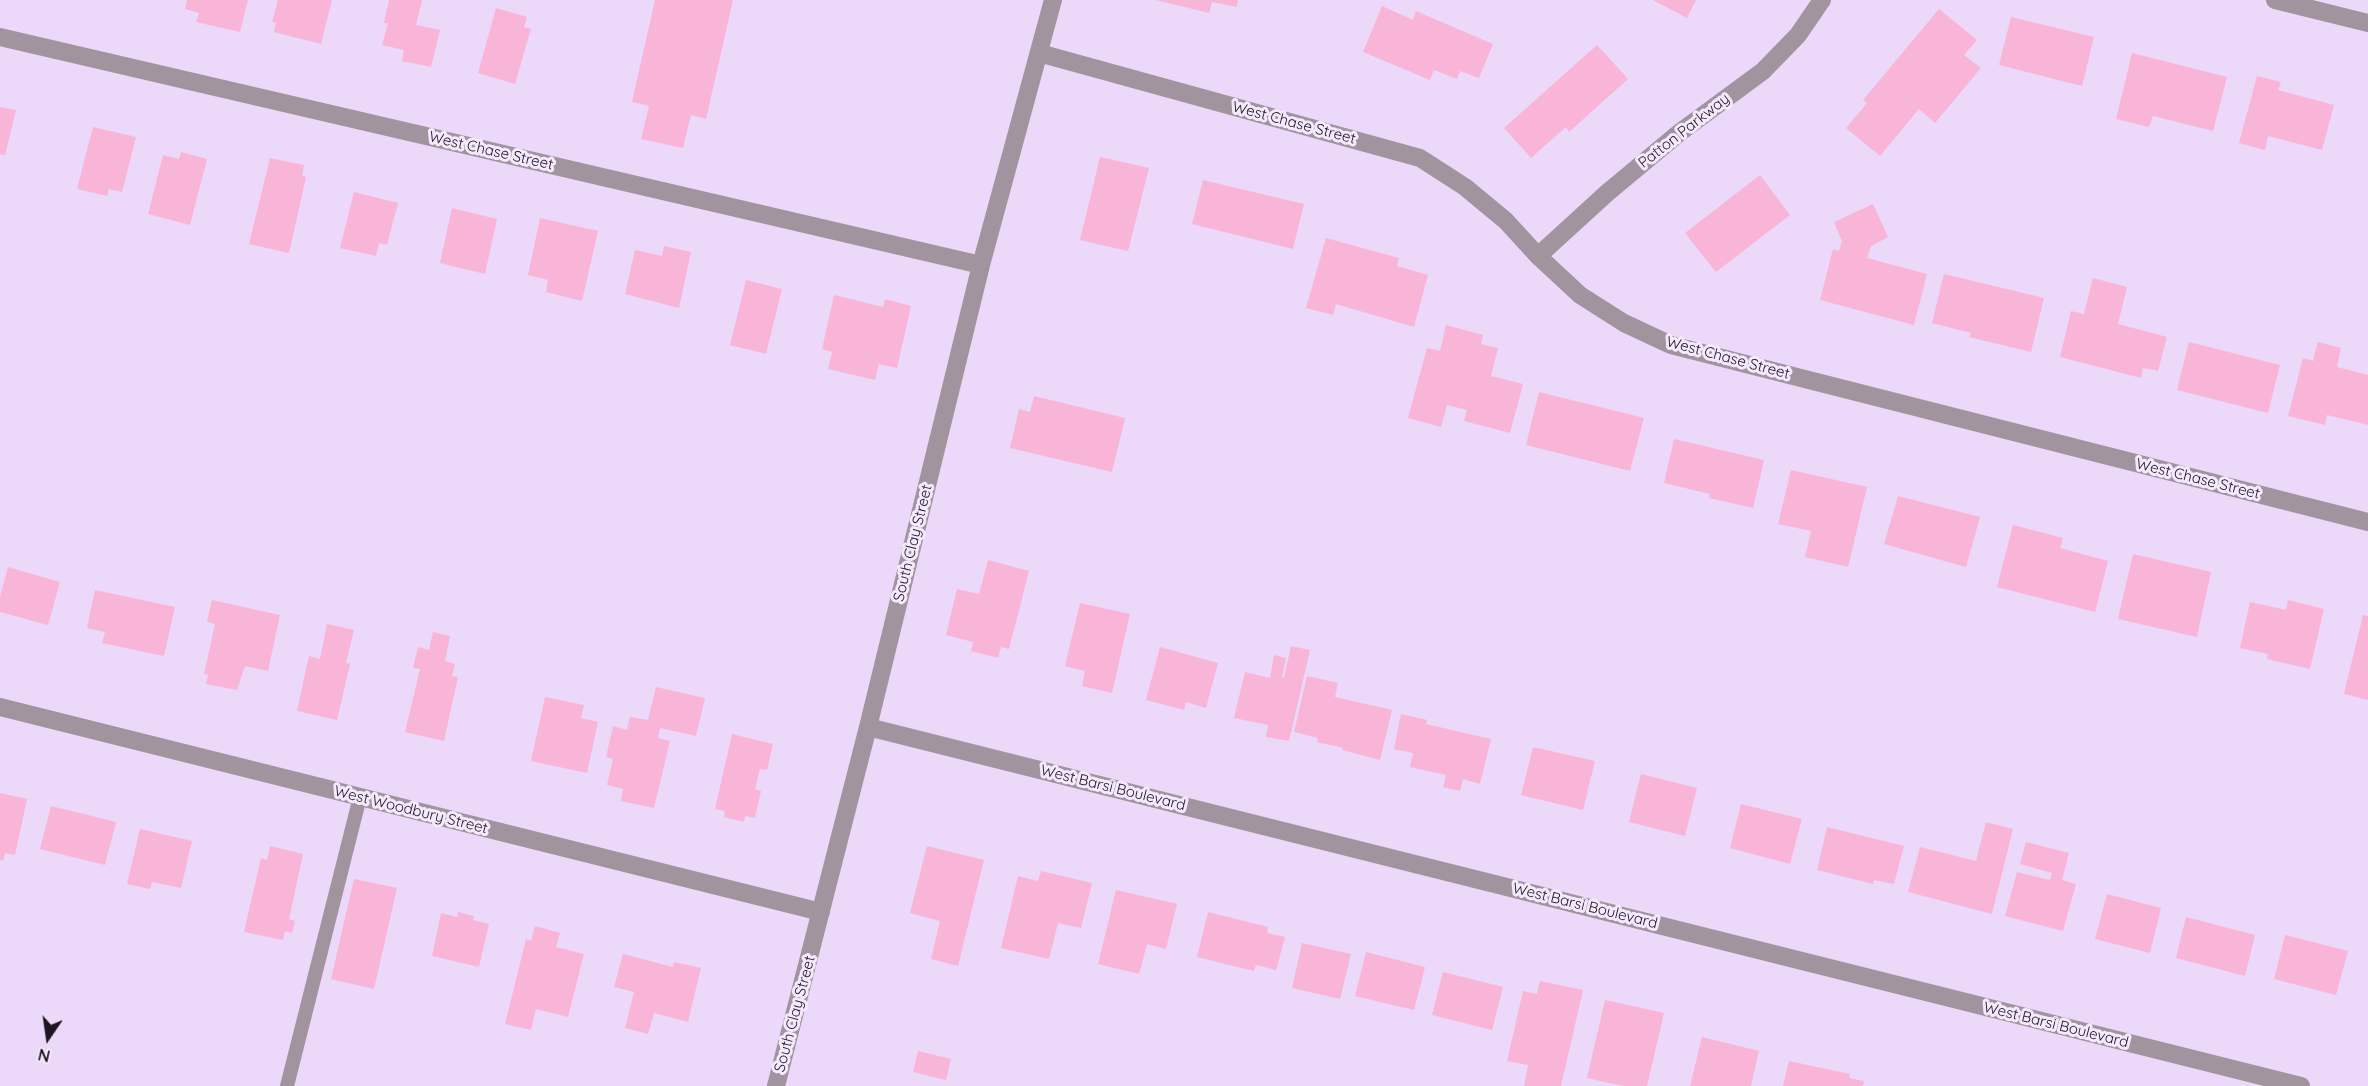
<!DOCTYPE html>
<html>
<head>
<meta charset="utf-8">
<style>
  body { margin:0 }
  #map { position:relative; width:2368px; height:1086px; overflow:hidden; background:#ecd8f9; font-family:Quicksand,sans-serif }
  canvas { display:block }
  .north { position:absolute; left:18px; top:1008px; width:60px; height:60px; -webkit-text-stroke:4px #f5e9fd; paint-order:stroke; rotate:193deg; font-size:16px; font-weight:700; line-height:24px; text-align:center; color:#1d1622 }
  .north::after { content:''; display:block; margin:auto; width:21px; height:27px; background:#1d1622; clip-path:polygon(50% 0,100% 100%,50% 72%,0 100%) }
</style>
</head>
<body>
<div id="map">
<canvas width="2368" height="1086"></canvas>
<div class="north">N</div>
</div>
<script>
const ctx = document.querySelector('canvas').getContext('2d');
ctx.lineJoin = 'round';
function fill(path, color) { ctx.fillStyle = color; ctx.fill(path, 'evenodd'); }
const toPath = rows => new Path2D(rows.map(r => 'M' + r).join(''));
function trace(path, color, width, dash) { ctx.strokeStyle = color; ctx.lineWidth = width; ctx.lineCap = dash ? 'butt' : 'round'; ctx.setLineDash(dash || []); ctx.stroke(path); }
function write(font, color, halo, rows, align = 'center') {
  ctx.font = font + ' Quicksand,sans-serif'; ctx.lineWidth = 6; ctx.setLineDash([]); ctx.textBaseline = 'middle'; ctx.strokeStyle = halo; ctx.fillStyle = color; for (const [text, x, y, turn = 0] of rows) {
    ctx.save(); ctx.translate(x, y); ctx.rotate((+turn || 0) * Math.PI / 180); ctx.textAlign = isNaN(turn) ? turn : align; if (halo) ctx.strokeText(text, 0, 0); ctx.fillText(text, 0, 0); ctx.restore();
  }
}
fill(toPath([
  [187,0,248,0,240,32,196,22,199,13,185,9],
  [278,0,332,0,321,44,274,32,276,23,272,22],
  [389,0,422,0,416,25,440,30,431,67,402,61,404,50,382,45,388,23,384,23],
  [655,0,733,0,706,119,691,115,683,148,641,139,649,106,632,102],
  [1156,0,1238,0,1237,7,1212,2,1209,13],
  [1653,0,1696,0,1687,18],
  [1382,6,1413,20,1416,11,1493,44,1479,78,1460,71,1457,79,1434,70,1430,80,1363,52],
  [496,8,527,17,524,27,531,29,515,84,478,73],
  [1939,9,1977,40,1964,55,1981,68,1935,123,1919,109,1880,156,1846,128,1867,103,1863,100],
  [2011,17,2094,37,2082,86,1999,65],
  [1597,45,1628,79,1569,132,1566,127,1531,158,1504,128],
  [2132,53,2227,77,2213,131,2153,116,2149,127,2116,119],
  [2257,76,2281,82,2278,90,2334,105,2322,150,2268,136,2265,150,2239,143],
  [0,107,16,110,5,155,0,154],
  [93,127,136,137,122,192,109,189,107,196,77,189],
  [181,152,207,159,190,225,148,214,163,155,179,159],
  [1100,157,1149,168,1128,251,1080,240],
  [270,158,304,165,302,176,306,177,289,253,249,244],
  [1760,175,1790,215,1716,272,1685,233],
  [1203,180,1304,204,1293,249,1192,224],
  [354,192,398,203,387,245,379,243,376,256,340,248],
  [1873,204,1888,237,1871,246,1867,258,1927,274,1914,325,1820,300,1833,249,1839,251,1842,241,1834,222],
  [452,208,497,219,485,274,440,263],
  [540,218,598,231,582,301,546,292,548,280,528,275],
  [1326,238,1399,258,1397,266,1428,275,1414,327,1336,304,1333,315,1306,308],
  [664,246,691,252,679,308,625,294,635,250,662,256],
  [1944,274,2044,298,2031,352,1969,337,1971,333,1932,323],
  [2093,278,2127,287,2118,324,2167,337,2158,371,2143,368,2141,378,2060,357,2071,311,2084,314],
  [746,280,782,289,766,354,730,345],
  [834,295,883,307,885,299,911,306,897,368,879,364,875,380,828,369,832,352,822,349],
  [1446,325,1483,335,1481,344,1498,348,1491,376,1523,384,1510,433,1464,421,1467,410,1447,405,1441,427,1408,418,1427,348,1440,351],
  [2189,342,2280,365,2268,413,2177,390],
  [2318,342,2341,348,2337,367,2368,375,2368,425,2327,415,2325,425,2288,416,2303,358,2313,361],
  [1539,392,1644,418,1630,471,1526,445],
  [1034,396,1125,418,1112,472,1010,448,1019,409,1030,412],
  [1674,439,1764,460,1753,508,1709,498,1710,494,1664,483],
  [1791,470,1867,487,1848,567,1805,557,1811,531,1778,524],
  [1898,496,1980,517,1966,567,1884,544],
  [2013,525,2063,538,2060,548,2108,561,2095,612,1997,587],
  [2133,554,2211,572,2197,637,2118,619],
  [988,560,1029,571,1009,649,1001,647,998,658,971,651,973,642,946,635,957,589,979,594],
  [8,567,60,582,48,625,0,612,0,597],
  [95,590,175,607,164,656,102,643,105,632,87,628],
  [212,600,280,615,268,671,245,666,237,690,206,684,208,675,204,674,215,624,207,622],
  [2288,600,2324,609,2310,669,2267,659,2268,654,2240,648,2250,602,2286,610],
  [1080,603,1130,614,1112,693,1082,686,1085,671,1065,666],
  [2363,615,2368,616,2368,700,2344,694],
  [327,624,354,630,346,663,350,664,337,720,297,711,309,656,320,659],
  [433,632,450,636,445,661,455,664,452,676,458,677,444,741,405,732,420,669,413,668,418,647,429,650],
  [1291,646,1310,650,1289,741,1266,737,1268,725,1234,718,1245,672,1270,678,1274,655,1286,658,1282,677,1284,678],
  [1160,647,1218,663,1206,708,1186,702,1184,710,1146,700],
  [1307,676,1338,683,1335,697,1392,710,1380,760,1342,750,1343,748,1317,742,1318,738,1294,732],
  [656,687,705,698,696,736,660,728,658,738,670,741,654,808,621,801,623,789,607,785,613,759,606,757,613,726,627,730,630,717,648,720],
  [545,697,584,705,581,718,598,722,587,773,531,761],
  [1401,714,1427,720,1426,724,1491,739,1480,784,1463,779,1460,791,1443,787,1446,775,1410,767,1413,753,1394,749],
  [732,734,773,744,767,770,760,769,755,789,761,791,755,818,745,816,744,822,724,817,725,811,715,809],
  [1533,747,1595,761,1583,810,1521,795],
  [1641,774,1697,788,1685,836,1629,822],
  [0,793,27,799,15,855,5,853,3,861,0,860],
  [1741,804,1802,819,1790,864,1730,848],
  [51,806,116,822,105,865,40,849],
  [1986,822,2013,829,1992,914,1908,892,1920,847,1976,861],
  [1827,827,1904,846,1894,884,1874,880,1873,884,1817,870],
  [140,829,192,841,181,888,152,882,150,889,127,884],
  [2026,842,2069,853,2062,880,2076,884,2063,931,2005,916,2017,872,2050,880,2052,873,2020,864],
  [270,846,303,854,289,919,295,921,292,933,285,931,283,940,244,932,261,858,267,860],
  [927,846,984,860,958,966,931,959,940,921,910,913],
  [1041,871,1092,883,1081,928,1058,923,1049,959,1001,948,1018,876,1038,881],
  [354,879,397,888,374,989,331,979],
  [1116,890,1177,904,1166,949,1147,944,1139,974,1098,964],
  [2107,894,2161,908,2150,953,2095,939],
  [458,912,474,916,473,920,489,924,479,967,432,956,441,913,457,917],
  [1208,912,1268,927,1267,933,1285,937,1276,970,1256,965,1254,971,1197,957],
  [2186,917,2255,935,2245,976,2176,958],
  [535,926,560,933,556,947,584,954,568,1017,536,1009,531,1030,505,1024,526,939,531,941],
  [2285,935,2348,951,2336,995,2274,979],
  [1302,943,1351,954,1340,999,1292,988],
  [1366,952,1425,967,1414,1010,1355,996],
  [623,954,673,967,674,962,701,968,688,1022,654,1013,648,1034,625,1028,634,992,614,987],
  [1443,972,1503,987,1492,1030,1432,1015],
  [1540,981,1583,990,1561,1086,1524,1086,1528,1065,1507,1061,1523,991,1537,994],
  [1605,1000,1664,1013,1647,1086,1623,1086,1587,1078],
  [1702,1037,1759,1051,1751,1086,1690,1086],
  [918,1051,951,1059,946,1080,913,1072],
  [1789,1061,1850,1074,1849,1078,1864,1081,1863,1086,1783,1086]
]), '#f8b5d8');
trace(toPath([
  [287,1086,360,797]
]), '#a1949e', 14);
trace(toPath([
  [2275,0,2368,23],
  [0,37,981,265],
  [1039,53,1420,158,1465,187,1506,221,1538,256,1580,295,1624,323,1671,345,2368,522],
  [1538,256,1607,193,1679,133,1763,71,1798,35,1822,0],
  [0,707,821,912],
  [868,727,2301,1086],
  [776,1086,868,727,981,265,1053,0]
]), '#a1949e', 18);
write('15px', '#1d1622', '#f5e9fd', [
  ["West Chase Street",1294,123,15],
  ["Patton Parkway",1684,131,-38],
  ["West Chase Street",491,151,13],
  ["West Chase Street",1728,358,15],
  ["West Chase Street",2198,479,14],
  ["South Clay Street",913,543,-76],
  ["West Barsi Boulevard",1113,788,14],
  ["West Woodbury Street",411,810,14],
  ["West Barsi Boulevard",1585,906,14],
  ["South Clay Street",795,1014,-75],
  ["West Barsi Boulevard",2056,1025,14]
]);
</script>
</body>
</html>
